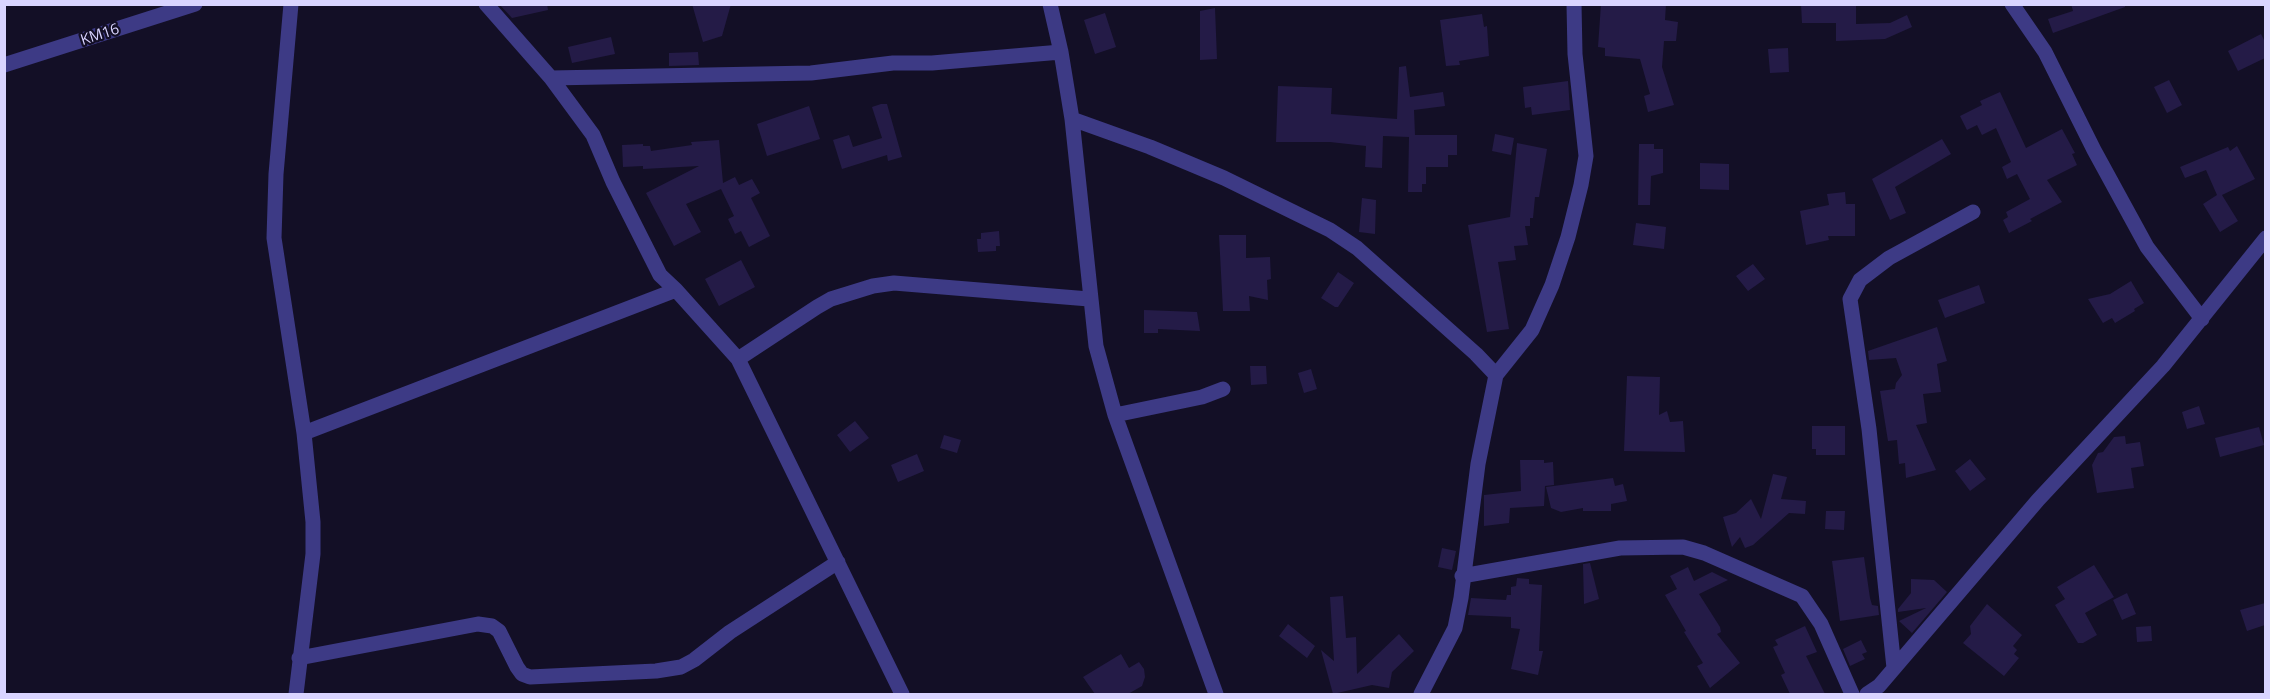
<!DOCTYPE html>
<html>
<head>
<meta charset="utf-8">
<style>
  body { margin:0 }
  #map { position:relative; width:2270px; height:699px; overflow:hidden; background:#130f26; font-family:"Open Sans",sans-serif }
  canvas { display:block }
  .frame { position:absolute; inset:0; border:6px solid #d9d4ff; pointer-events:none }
</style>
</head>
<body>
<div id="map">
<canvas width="2270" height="699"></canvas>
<div class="frame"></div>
</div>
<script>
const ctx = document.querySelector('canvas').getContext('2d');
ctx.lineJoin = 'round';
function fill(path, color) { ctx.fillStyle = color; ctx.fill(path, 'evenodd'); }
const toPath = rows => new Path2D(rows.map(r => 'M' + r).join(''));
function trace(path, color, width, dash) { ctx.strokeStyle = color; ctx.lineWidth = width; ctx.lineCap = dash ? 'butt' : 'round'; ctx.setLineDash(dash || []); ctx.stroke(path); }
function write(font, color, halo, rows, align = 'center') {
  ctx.font = font + ' "Open Sans",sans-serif'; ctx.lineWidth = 4.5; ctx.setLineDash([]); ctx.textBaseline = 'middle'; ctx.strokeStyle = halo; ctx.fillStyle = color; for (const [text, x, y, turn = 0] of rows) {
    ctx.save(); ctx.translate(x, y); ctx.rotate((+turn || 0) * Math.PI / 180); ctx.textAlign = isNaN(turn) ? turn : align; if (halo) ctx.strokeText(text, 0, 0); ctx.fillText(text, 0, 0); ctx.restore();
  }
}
fill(toPath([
  [499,4,547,4,548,10,512,18],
  [692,4,731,4,722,36,703,42],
  [1601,4,1666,4,1665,20,1678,22,1676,41,1664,41,1662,67,1674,105,1648,112,1644,96,1650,94,1640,59,1605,56,1605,48,1598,47],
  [1801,4,1856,4,1856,24,1890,23,1907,15,1912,27,1885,39,1836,41,1836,23,1802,23],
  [2071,4,2125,4,2125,7,2053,33,2048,19,2073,11],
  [1215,8,1217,59,1200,60,1200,11],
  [1105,13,1116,47,1095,54,1084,20],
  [1482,14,1484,27,1487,26,1489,56,1459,61,1460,65,1446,66,1440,20],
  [2261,34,2265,42,2265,58,2238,71,2228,51],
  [611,37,615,54,572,63,568,47],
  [1788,48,1789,72,1770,73,1768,49],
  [698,52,699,65,669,66,669,53],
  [1406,66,1410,97,1443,92,1445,106,1414,110,1415,135,1457,135,1457,155,1448,155,1448,167,1426,167,1426,184,1422,184,1422,192,1408,192,1409,137,1383,136,1382,168,1365,167,1366,146,1330,142,1276,142,1278,86,1332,88,1331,114,1397,119,1399,67],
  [2169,80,2182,105,2167,113,2154,87],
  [1568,81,1570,110,1532,115,1531,107,1525,108,1523,87],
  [2000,92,2026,148,2062,129,2075,153,2072,154,2077,165,2047,180,2062,202,2030,219,2032,221,2009,233,2003,220,2008,217,2006,212,2030,199,2017,174,2007,179,2002,167,2011,162,1996,128,1982,135,1977,125,1967,130,1960,116,1982,105,1980,101],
  [881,104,887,104,902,157,888,161,887,155,842,169,833,140,849,135,853,147,882,138,872,107],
  [809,106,820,139,767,156,757,124],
  [1495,134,1514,138,1511,155,1492,151],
  [1942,139,1951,154,1895,187,1906,213,1890,220,1872,179],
  [719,140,723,183,735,177,739,185,752,179,760,193,751,198,770,236,749,247,741,231,735,234,728,219,734,216,721,189,686,204,701,232,674,246,646,193,699,166,643,169,643,166,623,167,622,145,643,144,643,146,650,146,651,151,692,145,691,142],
  [1517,143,1547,149,1539,197,1535,197,1533,218,1530,218,1530,226,1525,226,1528,245,1514,246,1516,260,1498,262,1509,329,1487,332,1468,225,1510,217],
  [1639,144,1654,144,1654,149,1663,149,1663,173,1651,176,1650,205,1638,205],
  [2237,146,2255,179,2222,195,2238,221,2220,232,2203,204,2217,195,2206,170,2185,178,2180,167,2228,147,2230,151],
  [1700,163,1729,164,1729,190,1700,189],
  [1845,192,1846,204,1855,204,1855,236,1828,236,1829,240,1806,245,1800,211,1829,205,1827,194],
  [1362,198,1376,200,1375,234,1359,232],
  [1636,223,1666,227,1664,249,1633,245],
  [999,231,1000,246,996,246,996,251,978,252,977,239,981,239,981,233],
  [1219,235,1246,235,1246,258,1270,257,1271,279,1267,280,1268,300,1249,296,1250,311,1223,311],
  [741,260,755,287,719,306,705,279],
  [1753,264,1765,279,1748,291,1736,276],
  [1338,272,1354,283,1338,307,1335,307,1321,298],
  [2131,281,2144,303,2134,309,2135,311,2115,323,2112,318,2103,323,2088,299,2110,294],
  [1979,285,1985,303,1945,318,1938,300],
  [1144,310,1197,312,1200,331,1158,329,1158,333,1144,333],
  [1937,327,1947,361,1937,364,1941,392,1923,394,1927,423,1916,425,1936,470,1906,478,1905,463,1899,464,1897,440,1888,441,1880,391,1895,389,1896,383,1902,375,1896,358,1869,360,1868,351],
  [1250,366,1266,366,1267,384,1251,385],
  [1311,369,1317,389,1304,393,1298,373],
  [1627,376,1660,377,1659,415,1667,411,1670,422,1683,421,1685,452,1624,451],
  [2199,406,2205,424,2187,429,2182,412],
  [855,421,869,438,850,452,837,435],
  [1812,426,1845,426,1845,455,1816,455,1816,449,1812,449],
  [2259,427,2264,445,2220,457,2215,438],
  [944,435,961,440,957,453,940,448],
  [2125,436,2126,444,2140,442,2144,466,2131,468,2134,488,2097,493,2092,465,2098,453,2103,452,2114,437],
  [917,454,924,471,898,482,891,465],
  [1970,459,1986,479,1970,491,1955,471],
  [1520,460,1544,460,1544,463,1553,462,1554,485,1545,486,1544,506,1510,508,1509,523,1484,526,1484,495,1521,491],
  [1773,474,1787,477,1781,499,1806,501,1805,514,1789,513,1753,545,1745,548,1740,537,1732,547,1723,517,1736,513,1751,499,1761,519],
  [1613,478,1615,486,1623,484,1627,501,1611,504,1611,511,1583,511,1583,508,1561,512,1551,508,1546,487],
  [1826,511,1845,511,1844,530,1825,529],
  [1442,548,1456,551,1452,570,1438,567],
  [1864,557,1870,598,1872,605,1878,606,1879,615,1840,621,1832,561],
  [1590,563,1599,599,1584,604,1583,564],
  [2094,565,2114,597,2085,613,2097,635,2083,643,2078,643,2055,605,2065,599,2057,587],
  [1688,567,1694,581,1712,572,1728,580,1699,594,1720,627,1721,632,1717,634,1740,663,1710,688,1697,666,1703,663,1684,632,1686,631,1665,595,1677,589,1670,576],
  [1517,578,1529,579,1529,584,1542,585,1539,651,1543,651,1538,675,1511,669,1520,629,1511,628,1511,617,1468,615,1471,598,1506,600,1507,595,1511,595,1511,587,1516,586],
  [1911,579,1934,580,1947,592,1912,633,1899,621,1926,608,1898,612,1898,609,1911,593],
  [2127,593,2136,614,2122,620,2113,600],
  [1343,596,1346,638,1356,637,1357,674,1399,634,1414,651,1392,672,1389,688,1372,685,1333,694,1321,650,1334,661,1330,597],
  [2265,603,2265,625,2247,631,2240,610],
  [1987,604,2022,635,2013,646,2017,650,2014,654,2019,658,2004,676,1963,643,1971,634,1970,626],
  [1288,624,1315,646,1307,658,1279,636],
  [1805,626,1817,652,1806,656,1825,694,1790,694,1781,675,1785,673,1773,647,1778,645,1775,640],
  [2151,626,2152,641,2137,642,2136,627],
  [1861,640,1867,652,1862,654,1865,659,1850,666,1843,649],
  [1121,654,1129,668,1139,662,1144,669,1145,677,1142,686,1128,694,1095,694,1083,677]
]), '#241b47');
trace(toPath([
  [291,4,276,174,274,238,304,433,313,522,313,554,296,694],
  [486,4,551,78,593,135,613,182,660,275,676,290,738,359,902,694],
  [1050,4,1061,52,1072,119,1096,346,1115,415,1216,694],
  [2012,4,2045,52,2094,150,2147,247,2202,319],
  [551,78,811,73,893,63,932,63,1061,52],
  [1072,119,1150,147,1224,178,1330,230,1357,248,1476,354,1496,375],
  [738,359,817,307,831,299,873,286,894,283,1089,299],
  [1115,415,1202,397,1223,389],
  [304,433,676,290],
  [1462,576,1620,548,1683,547,1704,553,1802,596,1821,624,1852,694],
  [299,658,478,624,492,626,499,631,517,667,522,674,530,677,656,671,681,667,694,660,730,632,838,562],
  [1894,668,1869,429,1850,299,1860,280,1889,258,1973,212],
  [1421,694,1455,628,1461,598,1478,464,1496,375,1532,330,1552,285,1568,237,1581,185,1586,156,1575,54,1574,4],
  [1867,694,1879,686,2038,500,2163,366,2266,238]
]), '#3d3a85', 15);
trace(toPath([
  [4,65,195,4]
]), '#3d3a85', 15);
write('15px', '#d9d4ff', '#130f26', [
  ["KM16",100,35,-18]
]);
</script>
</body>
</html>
